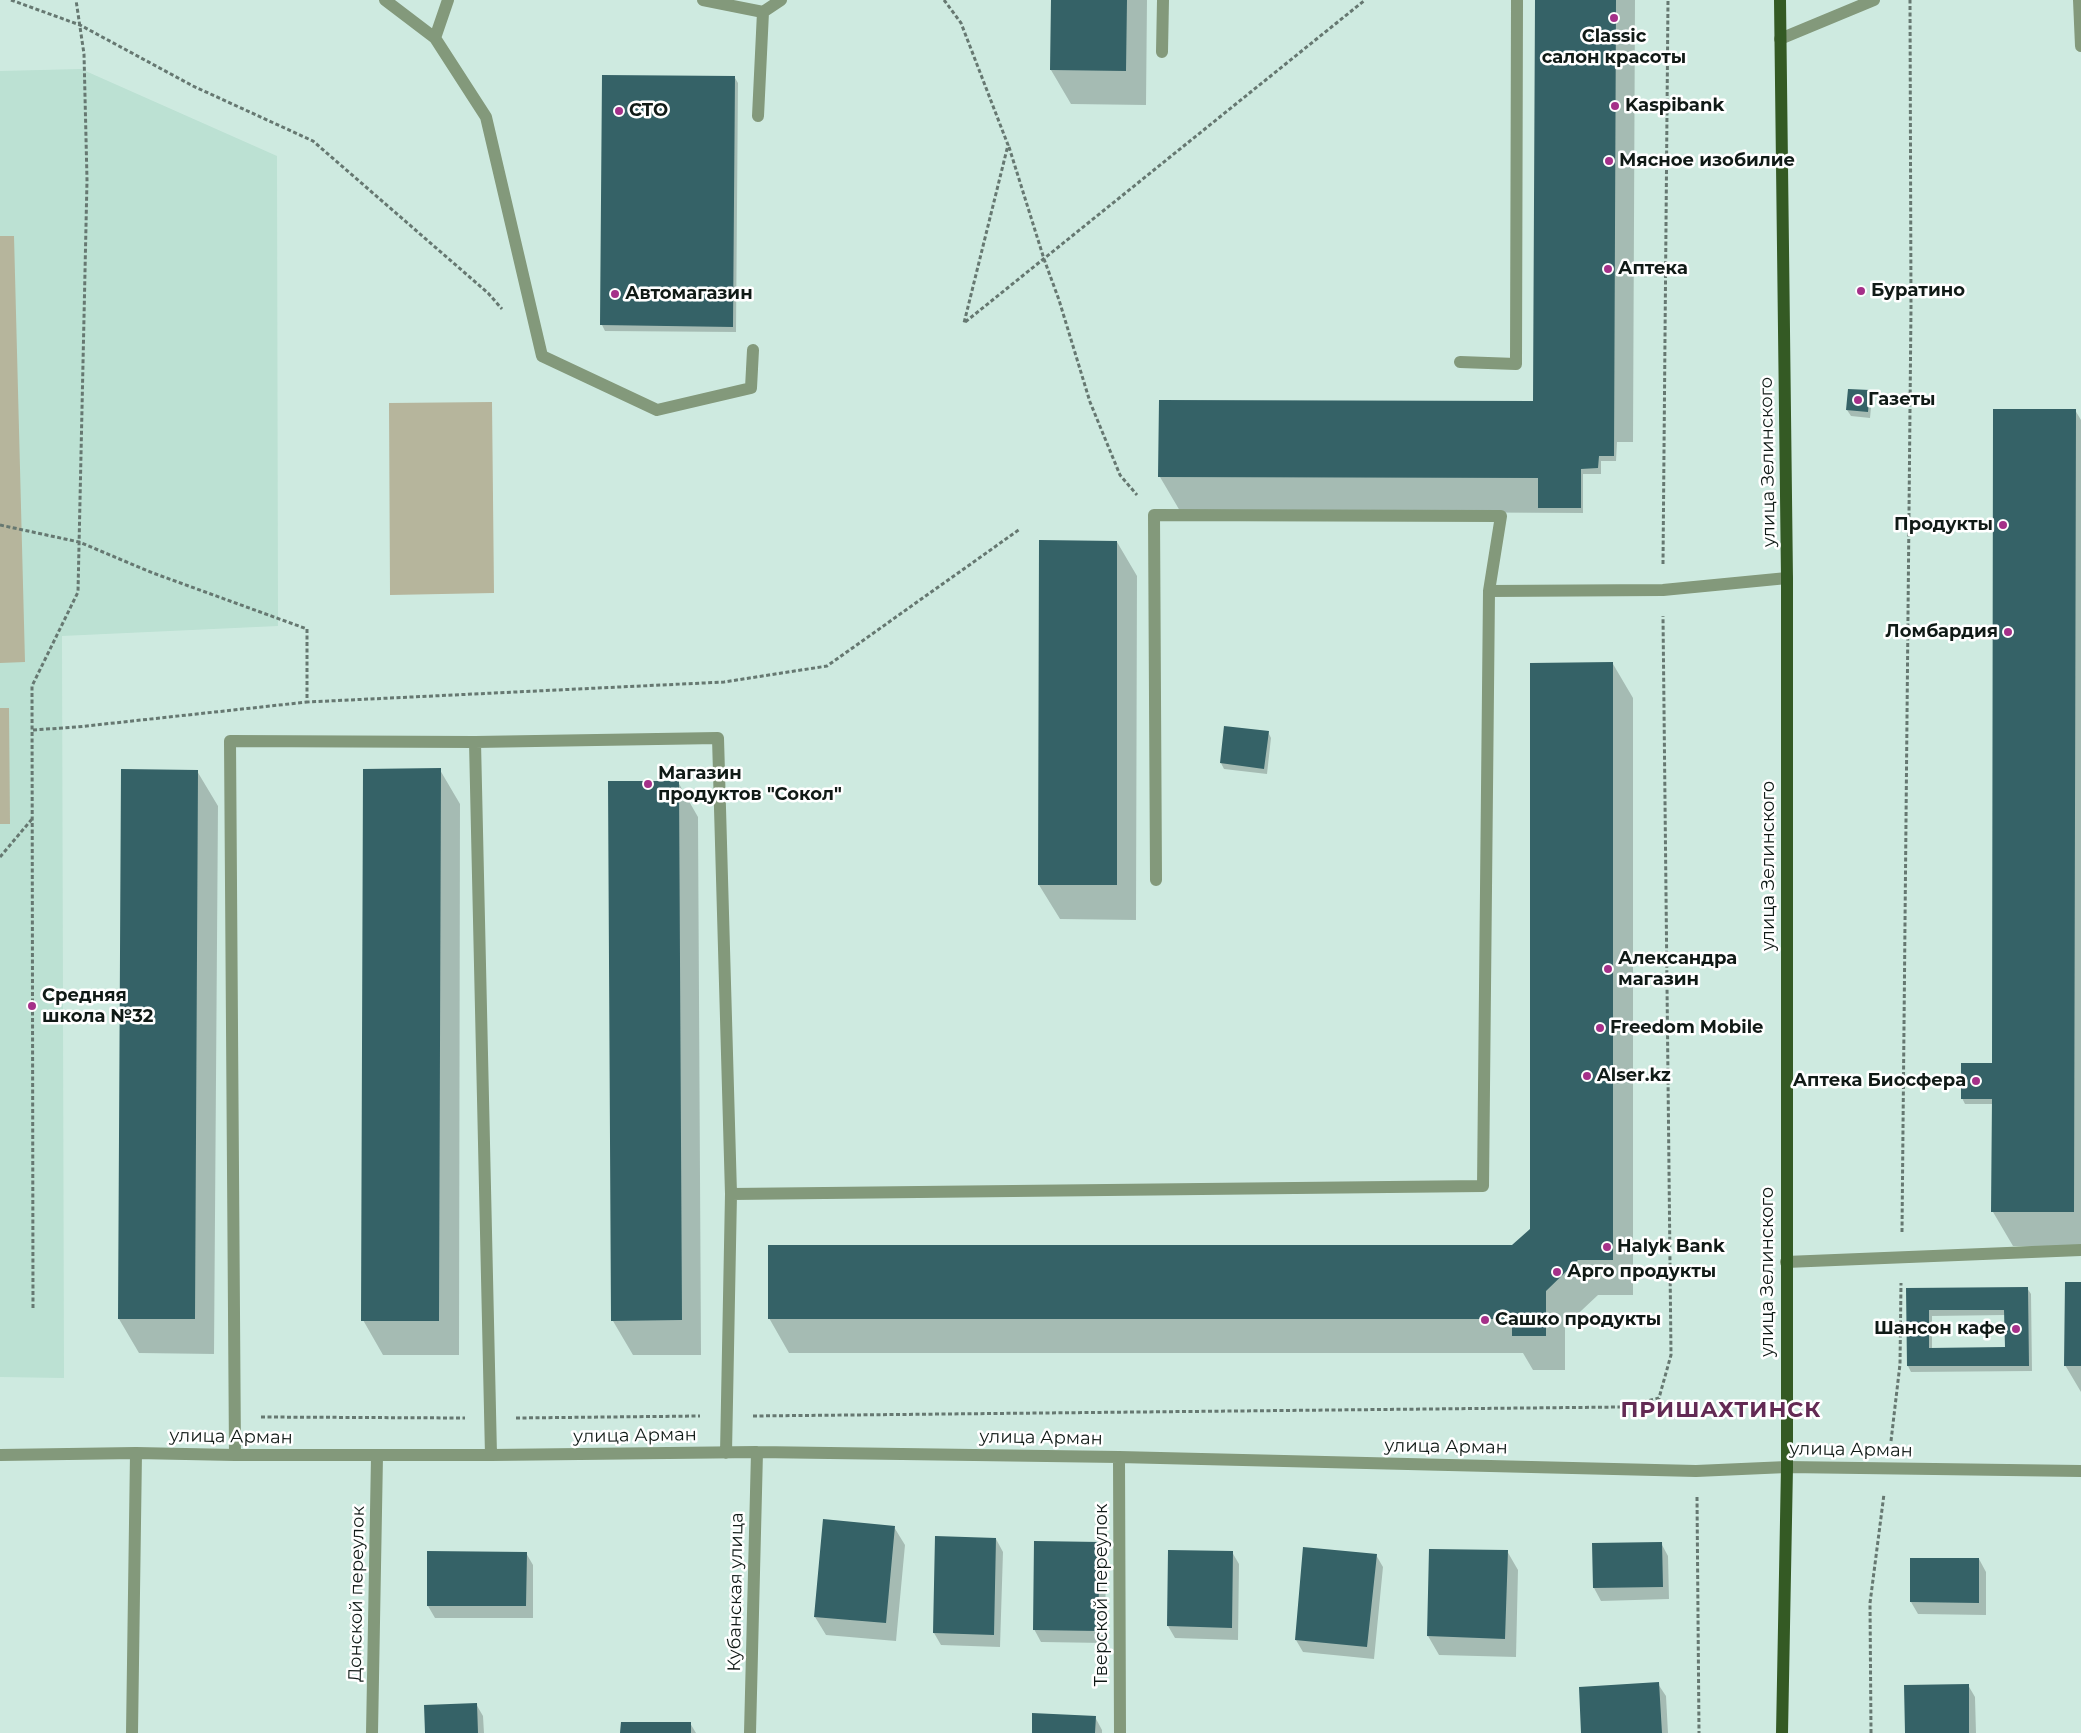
<!DOCTYPE html>
<html>
<head>
<meta charset="utf-8">
<style>
  body { margin:0 }
  canvas { display:block; background:#ceeae0 }
</style>
</head>
<body>
<canvas width="2081" height="1733"></canvas>
<script>
const ctx = document.querySelector('canvas').getContext('2d');
ctx.lineJoin = 'round';
function fill(path, color) { ctx.fillStyle = color; ctx.fill(path, 'evenodd'); }
const toPath = rows => new Path2D(rows.map(r => 'M' + r).join(''));
function trace(path, color, width, dash) { ctx.strokeStyle = color; ctx.lineWidth = width; ctx.lineCap = dash ? 'butt' : 'round'; ctx.setLineDash(dash || []); ctx.stroke(path); }
function write(font, color, halo, rows, align = 'center') {
  ctx.font = font + ' Montserrat,sans-serif'; ctx.lineWidth = 5; ctx.setLineDash([]); ctx.textBaseline = 'middle'; ctx.strokeStyle = halo; ctx.fillStyle = color; for (const [text, x, y, turn = 0] of rows) {
    ctx.save(); ctx.translate(x, y); ctx.rotate((+turn || 0) * Math.PI / 180); ctx.textAlign = isNaN(turn) ? turn : align; if (halo) ctx.strokeText(text, 0, 0); ctx.fillText(text, 0, 0); ctx.restore();
  }
}
fill(toPath([
  [81,69,277,156,278,626,62,636,64,1378,0,1377,0,71]
]), '#bce1d3');
fill(toPath([
  [0,236,14,236,25,662,0,663],
  [492,402,494,593,390,595,389,403],
  [0,708,9,708,10,824,0,824]
]), '#b6b59c');
fill(toPath([
  [1052,0,1147,0,1146,105,1071,104,1051,70],
  [1536,0,1635,0,1633,442,1617,442,1616,461,1601,461,1601,474,1583,474,1583,513,1180,511,1160,477,1534,403],
  [735,78,738,83,736,332,605,331,602,325],
  [1869,391,1872,397,1870,418,1851,416,1847,410],
  [2075,410,2081,420,2081,1247,2013,1246,1993,1212,1993,1104,1965,1104,1962,1098,1993,1067],
  [1117,542,1137,576,1136,920,1060,919,1039,885],
  [1613,664,1633,698,1633,1295,1598,1295,1565,1326,1565,1370,1533,1370,1523,1353,789,1353,769,1318,1513,1246,1531,1230],
  [1225,727,1268,732,1271,738,1267,774,1224,769,1221,763],
  [440,770,460,804,459,1355,383,1355,363,1320],
  [197,771,218,806,214,1354,139,1353,119,1319],
  [678,782,698,817,701,1355,633,1355,613,1321],
  [2081,1283,2081,1392,2065,1365],
  [2027,1288,2031,1294,2032,1371,1911,1372,1908,1366,1908,1289],
  [2005,1315,2006,1348,1932,1349,1932,1316],
  [894,1527,905,1545,896,1641,826,1635,815,1617],
  [996,1539,1003,1552,1000,1647,941,1645,934,1633],
  [1661,1543,1668,1556,1669,1599,1601,1601,1594,1588,1593,1544],
  [1099,1544,1106,1556,1105,1643,1041,1642,1034,1629],
  [1430,1550,1507,1551,1518,1570,1516,1657,1439,1655,1428,1636],
  [1232,1552,1239,1564,1238,1640,1175,1638,1168,1626],
  [526,1553,533,1565,533,1618,435,1618,428,1606],
  [1376,1555,1383,1567,1374,1659,1303,1652,1296,1640],
  [1979,1559,1986,1572,1986,1615,1918,1614,1911,1602],
  [1658,1684,1666,1696,1668,1733,1582,1733],
  [1968,1685,1975,1697,1976,1733,1906,1733],
  [476,1704,483,1716,484,1733,426,1733],
  [1095,1717,1102,1730,1102,1733,1033,1733],
  [690,1723,696,1733,622,1733]
]), '#0003');
fill(toPath([
  [1051,0,1127,0,1126,71,1050,70],
  [1535,0,1616,0,1614,456,1599,456,1598,468,1581,469,1581,508,1538,508,1538,478,1158,477,1159,400,1533,401],
  [602,75,735,76,733,327,600,325],
  [1848,389,1870,390,1868,412,1846,410],
  [1993,409,2076,409,2074,1212,1991,1212,1992,1099,1961,1099,1961,1063,1992,1063],
  [1039,540,1117,541,1117,885,1038,885],
  [1613,662,1613,1260,1578,1260,1546,1291,1546,1336,1512,1336,1512,1319,768,1319,768,1245,1512,1245,1530,1229,1530,663],
  [1224,726,1269,731,1264,769,1220,763],
  [441,768,439,1321,361,1321,363,769],
  [121,769,198,770,195,1319,118,1319],
  [608,781,679,781,682,1320,611,1321],
  [2065,1282,2081,1282,2081,1366,2064,1366],
  [2028,1287,2029,1366,1907,1366,1906,1288],
  [1929,1310,2004,1310,2005,1347,1929,1348],
  [823,1519,895,1526,886,1623,814,1617],
  [935,1536,996,1538,994,1635,933,1633],
  [1034,1541,1100,1542,1098,1631,1033,1630],
  [1662,1542,1663,1587,1593,1588,1592,1543],
  [1303,1547,1377,1554,1367,1647,1295,1640],
  [1429,1549,1508,1550,1505,1639,1427,1636],
  [1168,1550,1233,1551,1232,1628,1167,1626],
  [427,1551,527,1552,526,1606,427,1606],
  [1910,1558,1979,1558,1979,1603,1910,1602],
  [1659,1682,1662,1733,1581,1733,1579,1687],
  [1969,1684,1969,1733,1905,1733,1904,1685],
  [477,1703,478,1733,425,1733,424,1705],
  [1032,1713,1096,1716,1095,1733,1032,1733],
  [621,1722,691,1722,691,1733,620,1733]
]), '#356267');
trace(toPath([
  [11,0,80,25,193,86,313,141,488,293,502,309],
  [944,0,961,23,1008,145,964,323,1365,0],
  [1009,147,1044,259,1059,300,1090,402,1120,475,1137,495],
  [0,525,79,542,153,573,307,629,307,702,724,682,827,666,1020,529],
  [1663,564,1668,0],
  [33,730,77,727,307,702],
  [0,857,32,819],
  [1902,1232,1911,307,1910,0],
  [33,1308,32,686,78,592,87,180,84,54,76,0],
  [753,1416,1622,1407,1659,1398,1671,1355,1663,616],
  [261,1417,465,1418],
  [516,1418,700,1416],
  [1891,1441,1900,1364,1901,1283],
  [1697,1497,1699,1733],
  [1871,1733,1870,1603,1884,1494]
]), '#667871', 3, [4, 2.5]);
trace(toPath([
  [385,0,435,38],
  [448,0,435,38,486,117,542,356,657,410,751,388,753,350],
  [703,0,763,12,781,0],
  [2079,0,2081,46],
  [1780,39,1874,0],
  [1162,52,1163,0],
  [758,116,763,12],
  [1460,362,1516,364,1517,0],
  [475,742,491,1455],
  [1156,880,1154,515,1501,516,1489,591],
  [1786,1262,2081,1250],
  [726,1453,731,1194,1483,1186,1489,591,1663,590,1787,578],
  [0,1455,136,1453,235,1455,491,1455,757,1452,1119,1457,1696,1471,1787,1467,2081,1471],
  [235,1455,230,741,475,742,718,738,731,1194],
  [1119,1457,1120,1733],
  [132,1733,136,1453],
  [372,1733,377,1456],
  [750,1733,757,1452]
]), '#83997b', 12);
trace(toPath([
  [1780,0,1787,578,1787,1467,1782,1733]
]), '#345a24', 12);
for (const [x, y, r, color] of [
  [1614,18,5,"#a53089"],
  [1615,106,5,"#a53089"],
  [619,111,5,"#a53089"],
  [1609,161,5,"#a53089"],
  [1608,269,5,"#a53089"],
  [1861,291,5,"#a53089"],
  [615,294,5,"#a53089"],
  [1858,400,5,"#a53089"],
  [2003,525,5,"#a53089"],
  [2008,632,5,"#a53089"],
  [648,784,5,"#a53089"],
  [1608,969,5,"#a53089"],
  [32,1006,5,"#a53089"],
  [1600,1028,5,"#a53089"],
  [1587,1076,5,"#a53089"],
  [1976,1081,5,"#a53089"],
  [1607,1247,5,"#a53089"],
  [1557,1272,5,"#a53089"],
  [1485,1320,5,"#a53089"],
  [2016,1329,5,"#a53089"]
]) { const dot = new Path2D(); dot.arc(x, y, r, 0, 2 * Math.PI); ctx.fillStyle = color; ctx.fill(dot); trace(dot, '#fff', 2); }
write('bold 18px', '#101a16', '#fff', [
  ["Classic",1614,37,"center"],
  ["салон красоты",1614,58,"center"],
  ["Kaspibank",1625,106],
  ["СТО",629,111],
  ["Мясное изобилие",1619,161],
  ["Аптека",1618,269],
  ["Буратино",1871,291],
  ["Автомагазин",625,294],
  ["Газеты",1868,400],
  ["Продукты",1993,525,"right"],
  ["Ломбардия",1998,632,"right"],
  ["Магазин",658,774],
  ["продуктов \"Сокол\"",658,795],
  ["Александра",1618,959],
  ["магазин",1618,980],
  ["Средняя",42,996],
  ["школа №32",42,1017],
  ["Freedom Mobile",1610,1028],
  ["Alser.kz",1597,1076],
  ["Аптека Биосфера",1966,1081,"right"],
  ["Halyk Bank",1617,1247],
  ["Арго продукты",1567,1272],
  ["Сашко продукты",1495,1320],
  ["Шансон кафе",2006,1329,"right"]
], 'left');
write('18px', '#101a16', '#fff', [
  ["улица Зелинского",1768,462,-91],
  ["улица Зелинского",1769,866,-90],
  ["улица Зелинского",1768,1272,-90],
  ["улица Арман",635,1436,-1],
  ["улица Арман",231,1437,1],
  ["улица Арман",1041,1438,1],
  ["улица Арман",1446,1447,1],
  ["улица Арман",1851,1450,1],
  ["Кубанская улица",736,1592,-89],
  ["Донской переулок",357,1594,-89],
  ["Тверской переулок",1102,1595,-90]
]);
ctx.letterSpacing = '1px';
write('bold 22px', '#632a54', '#fff', [
  ["ПРИШАХТИНСК",1721,1411]
]);
ctx.letterSpacing = '0px';
</script>
</body>
</html>
